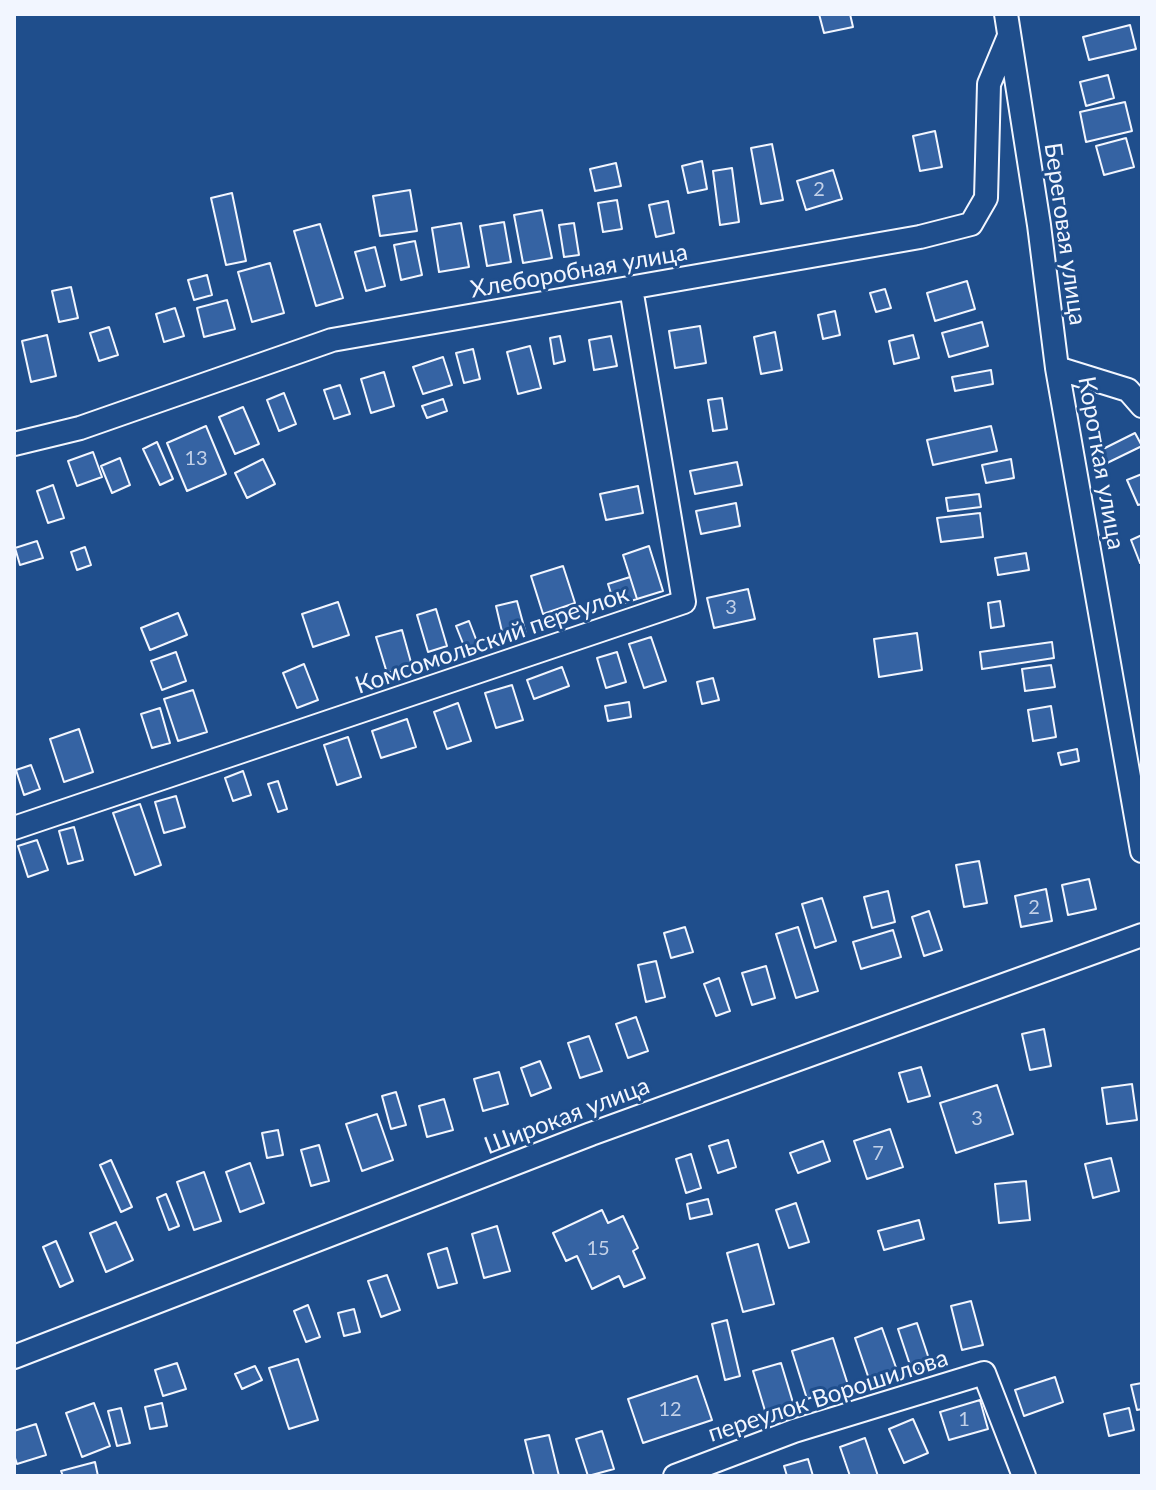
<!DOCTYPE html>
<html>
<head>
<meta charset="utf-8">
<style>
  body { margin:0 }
  #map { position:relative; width:1156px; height:1490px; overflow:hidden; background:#1f4e8c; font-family:Lato,sans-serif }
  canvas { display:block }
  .frame { position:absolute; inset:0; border:16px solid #f2f6ff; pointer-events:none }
</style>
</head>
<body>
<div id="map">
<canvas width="1156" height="1490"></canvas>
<div class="frame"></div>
</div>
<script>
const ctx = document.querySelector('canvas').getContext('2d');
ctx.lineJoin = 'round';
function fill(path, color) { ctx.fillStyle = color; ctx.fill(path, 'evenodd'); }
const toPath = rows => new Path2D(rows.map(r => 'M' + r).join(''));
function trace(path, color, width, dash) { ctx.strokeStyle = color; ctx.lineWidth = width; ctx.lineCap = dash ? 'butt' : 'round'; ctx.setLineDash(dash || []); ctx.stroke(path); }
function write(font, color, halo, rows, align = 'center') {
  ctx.font = font + ' Lato,sans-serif'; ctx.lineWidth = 6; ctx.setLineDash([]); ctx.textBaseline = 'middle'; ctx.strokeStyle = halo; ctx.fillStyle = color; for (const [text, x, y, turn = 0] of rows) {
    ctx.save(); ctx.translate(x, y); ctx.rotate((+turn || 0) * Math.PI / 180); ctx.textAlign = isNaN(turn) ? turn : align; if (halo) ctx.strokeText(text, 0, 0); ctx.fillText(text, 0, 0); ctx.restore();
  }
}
const building = toPath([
  [819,14,850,14,853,27,824,33,819,14],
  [1130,25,1136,49,1089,60,1083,37,1130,25],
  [1108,75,1114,98,1086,106,1080,82,1108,75],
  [1125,102,1132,131,1086,142,1080,112,1125,102],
  [935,131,942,167,920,171,913,136,935,131],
  [1126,138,1134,167,1104,175,1096,146,1126,138],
  [772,144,783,200,761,204,751,148,772,144],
  [702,161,707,189,688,193,682,166,702,161],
  [616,163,621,186,595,191,590,169,616,163],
  [732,168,739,222,720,225,713,171,732,168],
  [833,170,842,199,806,210,797,181,833,170],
  [410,190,417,231,380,236,373,196,410,190],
  [232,193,246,261,226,265,211,198,232,193],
  [617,200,622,229,603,232,598,203,617,200],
  [668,201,674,233,656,237,649,205,668,201],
  [542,210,552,258,523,263,514,215,542,210],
  [504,222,511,262,487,266,480,226,504,222],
  [461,223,469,267,439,272,432,228,461,223],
  [574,223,579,255,564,257,559,225,574,223],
  [320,224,343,298,316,306,294,231,320,224],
  [415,241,422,275,401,280,394,245,415,241],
  [375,247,385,286,366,291,355,252,375,247],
  [270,263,284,313,252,322,238,272,270,263],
  [207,275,212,295,194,300,188,280,207,275],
  [967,281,975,309,935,321,927,293,967,281],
  [71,287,78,318,59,322,52,291,71,287],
  [885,289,891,308,876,312,870,293,885,289],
  [227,300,235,329,204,337,197,308,227,300],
  [175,308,184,336,164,342,156,314,175,308],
  [835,311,840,335,823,339,818,315,835,311],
  [982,322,988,346,949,357,942,333,982,322],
  [700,326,706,363,675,368,669,331,700,326],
  [109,327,118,355,99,361,90,333,109,327],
  [775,332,782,370,761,374,754,337,775,332],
  [47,335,56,376,31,382,22,341,47,335],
  [913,335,919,358,894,364,889,341,913,335],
  [560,336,565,361,554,364,550,338,560,336],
  [611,336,617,366,594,370,589,340,611,336],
  [530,346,541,388,518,394,507,352,530,346],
  [473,349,480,379,464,383,456,353,473,349],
  [443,357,452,385,423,394,413,367,443,357],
  [991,370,993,384,955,391,952,377,991,370],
  [384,372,394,406,371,413,361,379,384,372],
  [340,385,350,414,334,419,324,390,340,385],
  [284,393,296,424,279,431,267,400,284,393],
  [722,398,727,429,713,431,708,400,722,398],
  [443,399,447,411,427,418,422,406,443,399],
  [243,407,259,444,235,454,219,417,243,407],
  [206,426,226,474,187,491,167,443,206,426],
  [991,426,997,451,933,465,927,440,991,426],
  [1135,433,1142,446,1105,464,1099,451,1135,433],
  [157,442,173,479,160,485,143,449,157,442],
  [93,452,102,477,77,486,68,461,93,452],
  [120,458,130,485,112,493,101,466,120,458],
  [263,459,275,484,247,498,235,473,263,459],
  [1011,459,1014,478,986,483,982,465,1011,459],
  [737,462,742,485,695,494,690,471,737,462],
  [1142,474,1142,504,1138,505,1127,480,1142,474],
  [53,485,64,518,48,523,37,491,53,485],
  [638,486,643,513,606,520,600,494,638,486],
  [979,494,981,507,948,511,946,498,979,494],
  [736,503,740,526,701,534,696,511,736,503],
  [980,513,983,537,941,542,937,518,980,513],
  [1142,535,1142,562,1140,563,1131,540,1142,535],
  [37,541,43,558,20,565,15,548,37,541],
  [649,546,663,591,637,599,623,555,649,546],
  [85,547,91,565,77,570,71,552,85,547],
  [1026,553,1029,570,998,575,995,558,1026,553],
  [563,566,575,603,543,614,531,576,563,566],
  [630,577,637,599,615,606,608,584,630,577],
  [748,589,755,619,714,628,707,598,748,589],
  [517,601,526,634,504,640,496,606,517,601],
  [1000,601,1004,626,991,628,988,603,1000,601],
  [338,602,349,635,313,647,302,614,338,602],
  [436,609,447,646,428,652,417,615,436,609],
  [178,613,187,635,150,650,141,628,178,613],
  [469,621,479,647,466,651,456,626,469,621],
  [402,630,412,666,387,673,376,637,402,630],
  [917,633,922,670,879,677,874,639,917,633],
  [651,637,666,681,644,688,629,644,651,637],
  [1052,642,1054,658,982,669,980,652,1052,642],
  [176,652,186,681,162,690,151,661,176,652],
  [617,652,626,682,606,688,597,658,617,652],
  [304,664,318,700,297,708,283,673,304,664],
  [1051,665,1055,687,1025,691,1022,669,1051,665],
  [562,667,569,686,534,699,527,680,562,667],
  [713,678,719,700,702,704,697,682,713,678],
  [512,685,523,720,496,728,485,693,512,685],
  [193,690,207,732,178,741,164,699,193,690],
  [629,702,631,717,608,721,605,706,629,702],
  [458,703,471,741,447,749,434,712,458,703],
  [1051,706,1056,737,1033,741,1028,710,1051,706],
  [160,708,170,743,152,748,141,714,160,708],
  [407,719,416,747,381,758,372,731,407,719],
  [79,729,93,772,64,782,50,739,79,729],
  [348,737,361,777,337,785,324,745,348,737],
  [1077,749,1079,761,1061,765,1058,753,1077,749],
  [31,765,40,789,24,795,16,770,31,765],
  [243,771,251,795,233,801,225,778,243,771],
  [278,781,287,809,278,812,268,784,278,781],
  [176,796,185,827,164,833,155,802,176,796],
  [140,804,161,865,135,875,113,813,140,804],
  [74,827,83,860,68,864,59,831,74,827],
  [37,840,48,870,28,877,18,846,37,840],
  [979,861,987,903,964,907,956,865,979,861],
  [1089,879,1096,909,1068,915,1062,885,1089,879],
  [1046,889,1052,921,1021,927,1015,896,1046,889],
  [888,891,895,922,872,928,864,897,888,891],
  [822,898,836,941,815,948,802,904,822,898],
  [929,911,942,950,924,956,912,917,929,911],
  [685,927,693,952,671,958,664,933,685,927],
  [798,927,818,991,796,998,776,934,798,927],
  [893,930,901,957,861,969,853,942,893,930],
  [656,961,665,997,646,1002,638,965,656,961],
  [766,966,775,998,752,1005,742,973,766,966],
  [719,978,730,1011,716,1016,704,984,719,978],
  [636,1017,648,1051,628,1058,616,1024,636,1017],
  [1044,1029,1051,1066,1030,1070,1022,1034,1044,1029],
  [589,1036,602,1071,580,1078,568,1043,589,1036],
  [540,1061,551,1088,531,1096,521,1068,540,1061],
  [921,1067,930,1096,908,1102,899,1073,921,1067],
  [499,1072,508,1104,483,1111,474,1079,499,1072],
  [1132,1084,1137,1120,1107,1124,1102,1088,1132,1084],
  [997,1085,1013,1134,956,1153,940,1103,997,1085],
  [396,1092,406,1125,391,1129,382,1096,396,1092],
  [444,1099,453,1130,427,1137,419,1106,444,1099],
  [377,1114,393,1160,362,1171,346,1124,377,1114],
  [890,1129,903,1167,867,1179,854,1141,890,1129],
  [278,1130,283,1155,267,1158,262,1133,278,1130],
  [728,1140,736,1167,718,1173,709,1146,728,1140],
  [823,1141,830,1161,798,1173,790,1153,823,1141],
  [319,1145,329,1181,311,1186,301,1150,319,1145],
  [691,1154,701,1188,686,1193,676,1159,691,1154],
  [1111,1158,1119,1191,1093,1198,1085,1164,1111,1158],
  [111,1160,132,1207,121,1212,100,1165,111,1160],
  [250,1163,264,1203,240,1212,226,1172,250,1163],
  [204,1172,221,1221,194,1230,177,1182,204,1172],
  [1026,1181,1030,1220,999,1223,995,1184,1026,1181],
  [166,1194,179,1226,169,1230,157,1198,166,1194],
  [708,1199,712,1214,690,1219,687,1204,708,1199],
  [796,1203,809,1242,789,1248,776,1210,796,1203],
  [602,1210,608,1223,623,1216,638,1248,633,1251,645,1278,624,1287,619,1276,592,1289,577,1256,566,1261,553,1233,602,1210],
  [919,1220,924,1239,884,1250,878,1231,919,1220],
  [116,1222,133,1260,106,1272,90,1233,116,1222],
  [497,1226,510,1271,484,1278,472,1234,497,1226],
  [56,1241,73,1281,60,1287,43,1247,56,1241],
  [758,1244,774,1304,743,1312,727,1253,758,1244],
  [447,1248,457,1283,438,1288,428,1254,447,1248],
  [387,1275,400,1310,381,1317,368,1281,387,1275],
  [971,1301,983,1345,962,1350,951,1306,971,1301],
  [308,1305,320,1337,306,1342,294,1311,308,1305],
  [354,1309,360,1332,344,1336,338,1313,354,1309],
  [727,1320,740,1376,725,1380,712,1324,727,1320],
  [917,1323,931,1365,912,1371,898,1329,917,1323],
  [882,1328,899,1376,871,1385,855,1338,882,1328],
  [833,1338,848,1385,807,1399,792,1351,833,1338],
  [298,1359,318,1420,289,1429,269,1368,298,1359],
  [177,1363,186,1389,163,1396,155,1370,177,1363],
  [781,1363,794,1406,766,1414,753,1371,781,1363],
  [255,1366,262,1380,242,1389,235,1374,255,1366],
  [697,1376,712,1420,643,1443,628,1399,697,1376],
  [1055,1377,1063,1402,1024,1416,1015,1390,1055,1377],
  [1142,1383,1142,1409,1137,1410,1131,1385,1142,1383],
  [980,1400,988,1429,949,1440,940,1412,980,1400],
  [94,1403,110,1446,82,1457,66,1413,94,1403],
  [162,1403,167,1426,150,1429,145,1407,162,1403],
  [121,1408,130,1443,117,1446,108,1411,121,1408],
  [1129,1408,1134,1430,1109,1436,1104,1414,1129,1408],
  [913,1419,928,1453,904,1463,889,1429,913,1419],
  [36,1424,46,1455,17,1464,14,1455,14,1431,36,1424],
  [602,1431,614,1469,588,1476,576,1439,602,1431],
  [549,1435,559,1476,534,1476,525,1440,549,1435],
  [865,1438,878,1476,850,1476,840,1447,865,1438],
  [808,1459,813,1476,787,1476,784,1466,808,1459],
  [95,1462,98,1476,63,1476,61,1471,95,1462]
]);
fill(building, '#3563a3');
trace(building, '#f2f6ff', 2);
const street = toPath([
  [1006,14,1039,225,1057,368,1128,390,1142,406],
  [1057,368,1142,851],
  [14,444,80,428,332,340,920,237,971,224,986,198,989,84,1009,36],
  [14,828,684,602,631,288],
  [14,1357,591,1134,1142,935],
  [675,1476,794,1431,984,1373,1024,1476]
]);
trace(street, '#f2f6ff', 26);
trace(street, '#1f4e8c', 22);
write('20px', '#c3d1e8', null, [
  ["2",819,190],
  ["13",196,459],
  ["3",731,608],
  ["2",1034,908],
  ["3",977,1119],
  ["7",878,1154],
  ["15",598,1249],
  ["12",670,1410],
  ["1",964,1420]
]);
write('24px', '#f2f6ff', '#1f4e8c', [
  ["Береговая улица",1065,234,82],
  ["Хлеборобная улица",579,271,-10],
  ["Короткая улица",1101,463,80],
  ["Комсомольский переулок",492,640,-19],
  ["Широкая улица",567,1116,-21],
  ["переулок Ворошилова",828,1396,-18]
]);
</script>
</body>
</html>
